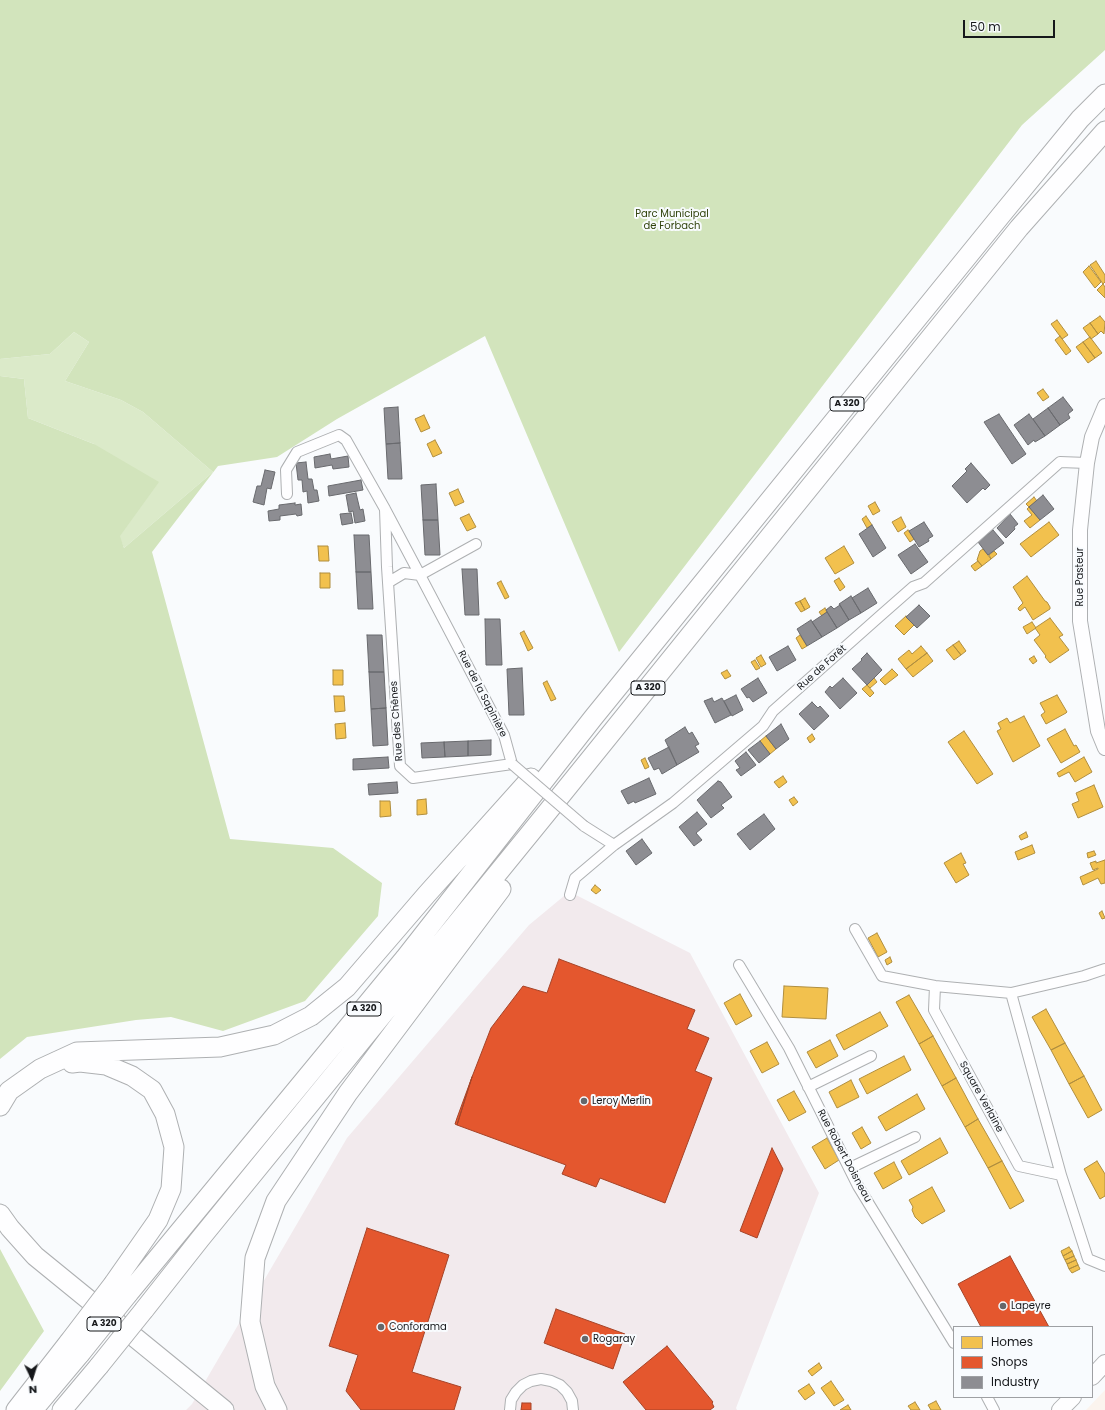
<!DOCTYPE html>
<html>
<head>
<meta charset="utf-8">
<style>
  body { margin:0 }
  #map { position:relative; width:1105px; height:1410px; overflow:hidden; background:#f9fbfd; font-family:Poppins,sans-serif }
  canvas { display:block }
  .legend { position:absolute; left:953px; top:1326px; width:140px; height:72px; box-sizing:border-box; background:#f8fbfe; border:1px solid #9ea0a3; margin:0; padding:5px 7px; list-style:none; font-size:12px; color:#16181b }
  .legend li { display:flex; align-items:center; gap:8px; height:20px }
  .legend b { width:20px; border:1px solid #9ea0a3 }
  .north { position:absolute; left:12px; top:1358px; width:40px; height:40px; -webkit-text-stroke:3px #f8fbfe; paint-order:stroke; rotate:176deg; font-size:11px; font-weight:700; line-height:16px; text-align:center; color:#16181b }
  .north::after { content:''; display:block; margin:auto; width:14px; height:18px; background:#16181b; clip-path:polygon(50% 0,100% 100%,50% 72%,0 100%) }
  .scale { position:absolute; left:963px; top:20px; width:92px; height:18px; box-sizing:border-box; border:2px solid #16181b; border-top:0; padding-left:5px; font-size:12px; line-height:14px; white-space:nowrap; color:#16181b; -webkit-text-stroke:3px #f8fbfe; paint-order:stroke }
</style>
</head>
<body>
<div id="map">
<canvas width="1105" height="1410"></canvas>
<ul class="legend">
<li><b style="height:11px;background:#f2c14e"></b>Homes</li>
<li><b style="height:11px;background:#e4572e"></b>Shops</li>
<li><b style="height:11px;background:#8d8d92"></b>Industry</li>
</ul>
<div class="north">N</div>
<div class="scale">50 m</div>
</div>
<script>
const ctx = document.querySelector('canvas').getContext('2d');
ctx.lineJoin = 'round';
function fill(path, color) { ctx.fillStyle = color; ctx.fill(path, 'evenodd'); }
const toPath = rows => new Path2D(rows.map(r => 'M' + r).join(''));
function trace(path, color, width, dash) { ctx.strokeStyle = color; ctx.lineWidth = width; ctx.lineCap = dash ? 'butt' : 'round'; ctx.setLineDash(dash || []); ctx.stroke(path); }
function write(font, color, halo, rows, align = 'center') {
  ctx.font = font + ' Poppins,sans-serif'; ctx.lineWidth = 4; ctx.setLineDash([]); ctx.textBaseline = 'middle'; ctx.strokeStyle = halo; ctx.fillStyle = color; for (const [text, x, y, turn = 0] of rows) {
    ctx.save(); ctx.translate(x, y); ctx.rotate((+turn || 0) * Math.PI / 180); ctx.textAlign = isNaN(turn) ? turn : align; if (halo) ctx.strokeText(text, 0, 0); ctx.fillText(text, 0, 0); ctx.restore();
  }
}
fill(toPath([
  [576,895,690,953,819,1193,736,1408,737,1410,186,1410,192,1404,347,1138,529,925,564,896]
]), '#f2eaed');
fill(toPath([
  [1105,1390,1105,1410,1086,1410]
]), '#fbf4ee');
fill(toPath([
  [74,332,89,342,65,381,121,400,143,412,213,472,124,548,119,536,94,444,28,418,24,379,0,376,0,359,50,354]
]), '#dbeac9');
fill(toPath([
  [0,0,1105,0,1105,50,1022,125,619,652,485,336,337,419,277,457,218,466,152,552,230,839,333,848,382,883,378,916,305,1001,223,1031,171,1017,136,1020,27,1037,0,1059,0,376,24,379,28,418,94,444,159,482,120,536,124,548,213,472,143,412,121,400,65,381,89,342,74,332,50,354,0,359],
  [0,1249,44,1331,0,1391]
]), '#d2e4bc');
const homes = toPath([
  [1096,261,1105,275,1105,282,1103,284,1090,265,1096,261],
  [1089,266,1101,282,1095,288,1083,272,1089,266],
  [1103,284,1105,287,1105,298,1097,290,1103,284],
  [1100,316,1105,322,1104,334,1101,331,1098,334,1090,323,1100,316],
  [1057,320,1068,335,1062,339,1051,324,1057,320],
  [1090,323,1098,334,1091,339,1083,328,1090,323],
  [1060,336,1071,351,1066,355,1055,340,1060,336],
  [1090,337,1102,353,1095,358,1083,342,1090,337],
  [1083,342,1095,358,1088,363,1076,347,1083,342],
  [1043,389,1049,397,1043,401,1037,393,1043,389],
  [424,415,430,428,421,432,415,419,424,415],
  [435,440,442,453,433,457,427,444,435,440],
  [458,489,464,502,455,506,449,493,458,489],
  [1034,497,1037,501,1029,507,1026,504,1034,497],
  [875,502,880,511,873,515,868,506,875,502],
  [1029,507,1040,520,1030,528,1024,521,1032,515,1027,509,1029,507],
  [469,514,476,527,467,531,460,518,469,514],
  [866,516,872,525,867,528,862,519,866,516],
  [901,517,906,527,898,532,892,522,901,517],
  [1049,522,1059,535,1031,557,1020,544,1049,522],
  [908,530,914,539,910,542,904,533,908,530],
  [318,546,328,546,329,561,319,561,318,546],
  [844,546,854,563,835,574,825,558,844,546],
  [983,549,991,559,982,566,977,560,980,551,983,549],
  [994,551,997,554,991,559,989,555,994,551],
  [978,561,982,566,975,571,971,566,978,561],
  [320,573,330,573,330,588,320,588,320,573],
  [1027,576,1045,601,1047,602,1050,607,1050,609,1033,620,1025,607,1020,611,1018,609,1019,607,1023,603,1013,587,1027,576],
  [839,578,845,587,840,591,834,581,839,578],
  [501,581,509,597,505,599,497,583,501,581],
  [805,598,810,607,805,610,800,601,805,598],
  [800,601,805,610,801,612,795,603,800,601],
  [825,608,827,612,822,616,819,612,825,608],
  [906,616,914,625,904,635,895,626,906,616],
  [1050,618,1063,635,1059,637,1069,650,1050,663,1045,657,1046,656,1034,640,1040,635,1035,628,1050,618],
  [1032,622,1036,628,1027,634,1023,627,1032,622],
  [524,631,533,648,528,651,520,633,524,631],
  [800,635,807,646,802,649,796,638,800,635],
  [959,641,966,651,961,655,953,645,959,641],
  [953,645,961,655,954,660,946,650,953,645],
  [921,646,927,653,906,669,898,659,909,650,912,654,921,646],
  [927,653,933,661,913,677,906,669,927,653],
  [761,655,766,664,761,667,756,658,761,655],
  [1034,656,1037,661,1033,664,1029,659,1034,656],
  [755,660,760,668,756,670,751,662,755,660],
  [892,669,898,675,885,685,880,680,892,669],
  [333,670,343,670,343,685,333,685,333,670],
  [727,670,731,676,725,679,721,673,727,670],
  [874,678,877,682,870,688,867,685,874,678],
  [547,681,556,699,551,701,543,683,547,681],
  [867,685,874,693,870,697,862,689,867,685],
  [1057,695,1067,712,1066,713,1046,724,1041,715,1045,712,1040,703,1057,695],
  [334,696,344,696,345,711,335,712,334,696],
  [1024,716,1040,746,1013,762,997,731,1001,729,998,723,1007,718,1010,723,1024,716],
  [345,723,346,738,336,739,335,724,345,723],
  [1065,729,1074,746,1076,745,1080,752,1061,763,1047,739,1065,729],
  [964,731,993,774,977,784,948,742,964,731],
  [812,734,815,739,810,743,807,738,812,734],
  [766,736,776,749,770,754,760,741,766,736],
  [1084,757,1092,772,1075,782,1069,772,1059,777,1057,773,1084,757],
  [645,758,649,767,645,769,641,760,645,758],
  [783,776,787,782,779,788,774,782,783,776],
  [1094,785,1103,807,1078,818,1072,804,1079,801,1076,793,1094,785],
  [794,797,798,802,793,806,789,800,794,797],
  [426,799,427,814,417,815,417,800,426,799],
  [380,801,390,801,391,816,380,817,380,801],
  [1026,832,1028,837,1021,840,1019,836,1026,832],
  [1032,845,1035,853,1018,860,1015,852,1032,845],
  [1094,851,1096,855,1088,858,1087,853,1094,851],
  [961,853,966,863,963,864,969,875,956,883,944,863,961,853],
  [1105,860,1105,883,1101,884,1098,878,1083,885,1080,877,1098,869,1098,868,1093,870,1090,863,1096,861,1096,863,1105,860],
  [595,885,601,890,596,894,591,890,595,885],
  [1102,911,1105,918,1102,919,1099,913,1102,911],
  [877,933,887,952,878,957,868,938,877,933],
  [890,957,892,962,887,965,885,960,890,957],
  [784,986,828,988,826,1019,782,1017,784,986],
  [740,994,752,1016,736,1025,724,1003,740,994],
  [909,995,933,1036,919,1044,896,1002,909,995],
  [1046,1009,1065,1043,1051,1050,1032,1017,1046,1009],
  [880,1012,888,1026,844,1050,836,1035,880,1012],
  [933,1036,956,1078,942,1086,919,1044,933,1036],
  [830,1040,838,1056,816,1068,807,1052,830,1040],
  [767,1042,779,1064,762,1073,750,1051,767,1042],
  [1065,1043,1084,1076,1069,1084,1051,1050,1065,1043],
  [904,1056,911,1070,867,1094,859,1079,904,1056],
  [1084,1076,1102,1110,1088,1118,1069,1084,1084,1076],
  [956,1078,978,1119,965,1127,942,1086,956,1078],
  [851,1080,859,1097,837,1108,829,1092,851,1080],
  [794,1091,806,1112,789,1121,777,1100,794,1091],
  [917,1094,925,1109,886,1131,878,1117,917,1094],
  [978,1119,1002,1161,988,1168,965,1127,978,1119],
  [862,1127,871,1143,861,1149,852,1133,862,1127],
  [827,1138,839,1160,825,1169,812,1147,827,1138],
  [940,1138,948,1153,909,1175,901,1161,940,1138],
  [1002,1161,1024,1201,1010,1209,988,1168,1002,1161],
  [1097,1161,1105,1174,1105,1196,1100,1199,1084,1169,1097,1161],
  [894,1162,902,1178,883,1189,874,1173,894,1162],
  [932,1187,945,1211,922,1224,915,1217,912,1210,913,1207,909,1200,932,1187],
  [1069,1247,1072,1251,1063,1256,1061,1251,1069,1247],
  [1072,1251,1074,1256,1065,1260,1063,1256,1072,1251],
  [1074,1256,1076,1260,1067,1264,1065,1260,1074,1256],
  [1076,1260,1078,1265,1069,1269,1067,1264,1076,1260],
  [1078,1265,1080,1269,1072,1273,1069,1269,1078,1265],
  [819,1363,822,1368,812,1376,808,1371,819,1363],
  [831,1381,844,1400,834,1406,821,1388,831,1381],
  [809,1384,815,1393,805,1400,798,1391,809,1384],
  [936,1401,941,1410,931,1410,928,1405,936,1401],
  [915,1402,920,1410,911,1410,908,1406,915,1402],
  [848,1405,851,1410,840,1410,848,1405]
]);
fill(homes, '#f2c14e');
trace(homes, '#b08e3f', 1);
const shops = toPath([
  [559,959,695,1010,687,1029,709,1038,695,1071,712,1078,665,1203,600,1178,596,1187,562,1174,566,1165,457,1125,472,1077,491,1028,523,986,547,993,559,959],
  [472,1077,457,1125,455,1124,457,1118,472,1077],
  [772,1148,783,1169,757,1238,740,1231,772,1148],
  [367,1228,449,1255,412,1372,461,1387,454,1410,361,1410,346,1391,358,1355,329,1346,367,1228],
  [1010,1256,1049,1327,981,1327,958,1284,1010,1256],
  [556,1309,625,1334,613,1369,544,1343,556,1309],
  [667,1346,713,1402,712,1403,714,1407,710,1410,646,1410,623,1382,667,1346],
  [522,1403,531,1403,531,1410,521,1410,522,1403]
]);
fill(shops, '#e4572e');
trace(shops, '#a64428', 1);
const industry = toPath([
  [1063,397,1073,410,1068,414,1070,418,1060,425,1048,408,1063,397],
  [398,407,400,443,386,444,384,408,398,407],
  [1048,408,1060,425,1045,436,1033,419,1048,408],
  [999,414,1026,454,1012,464,984,422,999,414],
  [1029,414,1045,436,1035,442,1034,440,1028,445,1014,425,1029,414],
  [400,443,402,479,388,479,386,444,400,443],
  [330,454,331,459,348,456,349,467,333,469,332,465,315,468,314,457,330,454],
  [306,462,308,479,312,479,314,490,317,490,319,501,308,503,307,491,303,492,302,480,298,480,296,463,306,462],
  [971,463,990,485,985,490,983,488,967,503,952,486,967,471,965,469,971,463],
  [265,470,275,472,271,489,267,488,264,505,253,502,257,486,261,486,265,470],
  [361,480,363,490,329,496,328,486,361,480],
  [436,484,438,520,423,520,421,485,436,484],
  [356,493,360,510,363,509,365,521,355,523,353,511,349,512,346,495,356,493],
  [1043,495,1054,509,1040,520,1029,507,1043,495],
  [295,503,295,505,301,504,302,515,297,516,296,514,280,516,280,520,269,521,268,511,279,509,279,505,295,503],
  [351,513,353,523,342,525,340,514,351,513],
  [1010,514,1018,524,1014,527,1015,529,1006,538,997,528,1010,514],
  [423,520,438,520,440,555,425,555,423,520],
  [924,522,933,536,928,539,929,541,919,547,909,531,924,522],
  [872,525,886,548,873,557,859,534,872,525],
  [993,530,1004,543,988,555,978,542,993,530],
  [354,535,369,535,371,572,356,572,354,535],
  [915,544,928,562,911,574,898,555,915,544],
  [462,569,477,569,479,615,465,615,462,569],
  [356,572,371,572,373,609,358,609,356,572],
  [868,588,877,603,861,613,852,598,868,588],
  [851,596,861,613,849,620,839,604,851,596],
  [840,605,849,620,837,628,826,610,831,606,834,609,840,605],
  [919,605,930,616,917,628,906,617,919,605],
  [827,612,837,628,822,637,812,622,827,612],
  [485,619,500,619,502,665,486,665,485,619],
  [811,620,822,637,807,646,797,629,811,620],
  [367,635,382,635,384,672,369,672,367,635],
  [788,646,796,660,777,671,769,657,788,646],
  [867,653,882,670,867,685,852,669,862,660,861,659,867,653],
  [522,668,524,715,509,715,507,669,522,668],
  [369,672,384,672,386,708,371,709,369,672],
  [758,678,767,693,753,702,749,697,747,698,741,689,758,678],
  [843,678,857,693,840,709,825,692,830,686,832,688,843,678],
  [736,695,743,710,732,716,724,701,736,695],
  [712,698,714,702,722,698,731,715,715,723,704,701,712,698],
  [812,702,818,708,820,706,829,716,814,730,799,714,812,702],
  [386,708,388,745,373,746,371,709,386,708],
  [781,724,789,739,776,749,766,736,781,724],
  [685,727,689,734,692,732,699,744,695,746,699,752,677,765,665,740,685,727],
  [491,740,491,755,468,756,468,741,491,740],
  [468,741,468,756,445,757,444,742,468,741],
  [760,741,770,754,759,763,748,750,760,741],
  [444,742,445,757,422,758,421,743,444,742],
  [669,747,677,765,662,774,659,768,654,770,648,758,669,747],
  [746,752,756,765,741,776,736,770,740,768,735,761,746,752],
  [388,757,389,768,353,770,353,759,388,757],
  [649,778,656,794,635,803,634,801,628,804,621,791,649,778],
  [718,781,721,782,732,797,721,805,724,808,711,818,697,800,718,781],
  [397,782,398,793,369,795,368,784,397,782],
  [697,812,707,824,696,833,702,840,694,846,679,827,697,812],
  [764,814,775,829,750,850,737,834,764,814],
  [642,839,652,853,636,865,626,851,642,839]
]);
fill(industry, '#8d8d92');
trace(industry, '#696a6e', 1);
const street = toPath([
  [287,494,286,470,297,452,339,435,346,440,385,509,420,575,504,735,512,764,413,778,400,766,387,567,385,509],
  [389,582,404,573,420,575,476,544],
  [584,826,614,845],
  [570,895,575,878,614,845,673,803,763,726,773,711,880,616,913,587,924,583,1060,462,1087,463],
  [855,929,882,976,935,986,1011,993,1084,976,1105,969],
  [739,965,789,1048,858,1186,954,1343],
  [935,986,934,1010,1019,1166,1061,1175],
  [1011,993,1061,1175,1088,1259,1105,1266],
  [808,1087,871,1056],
  [850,1168,915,1137],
  [987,1397,994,1410],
  [510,1410,511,1400,516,1392,523,1385,531,1381,541,1379,551,1381,560,1385,567,1392,572,1401,573,1410]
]);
const secondary = toPath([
  [1105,406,1092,437,1087,463,1080,530,1080,621,1098,731,1105,748]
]);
const primary = toPath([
  [1092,1377,1105,1363],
  [1060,1410,1073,1397]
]);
const highway = toPath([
  [72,1063,80,1062,106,1065,132,1076,152,1090,165,1114,174,1147,171,1189,158,1220,114,1283],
  [0,1106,9,1091,40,1069,77,1052,220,1047,274,1035,311,1016,347,987,427,894,531,778],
  [0,1214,10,1228,35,1256,224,1410],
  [128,1294,405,958,593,718,1002,214,1080,119,1105,94],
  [144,1310,200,1239,545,815,1019,228,1105,131],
  [16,1410,69,1342],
  [33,1410,80,1354],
  [62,1410,99,1366],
  [277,1410,265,1386,250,1322,255,1258,276,1201,348,1093,501,889]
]);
trace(street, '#aeb0b2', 12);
trace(secondary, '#aeb0b2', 16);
trace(primary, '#aeb0b2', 18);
trace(highway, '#aeb0b2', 21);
trace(street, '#fefeff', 10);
trace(secondary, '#fefeff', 14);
trace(primary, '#fefeff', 16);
trace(highway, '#fefeff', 19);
const streetBridge = toPath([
  [512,764,584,826]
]);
const highwayBridge = toPath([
  [69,1342,114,1283],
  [80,1354,128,1294],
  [99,1366,144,1310]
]);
trace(streetBridge, '#aeb0b2', 12, []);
trace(highwayBridge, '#aeb0b2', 21, []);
trace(streetBridge, '#fefeff', 10);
trace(highwayBridge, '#fefeff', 19);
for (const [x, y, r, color] of [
  [584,1101,4,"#65676a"],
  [1003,1306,4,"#65676a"],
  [381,1327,4,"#65676a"],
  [585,1339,4,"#65676a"]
]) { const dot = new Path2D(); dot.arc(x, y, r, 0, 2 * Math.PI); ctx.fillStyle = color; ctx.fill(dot); trace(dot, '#f8fbfe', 1.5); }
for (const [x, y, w] of [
  [847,404,34],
  [648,688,34],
  [364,1009,34],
  [104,1324,34]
]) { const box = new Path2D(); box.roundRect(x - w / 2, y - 7, w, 14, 3); ctx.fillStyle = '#f8fbfe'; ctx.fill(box); trace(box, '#16181b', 1); }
write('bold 9px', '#16181b', null, [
  ["A 320",847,404],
  ["A 320",648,688],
  ["A 320",364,1009],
  ["A 320",104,1324]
]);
write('10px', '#31430d', '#f8fbfe', [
  ["Parc Municipal",672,214],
  ["de Forbach",672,226]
]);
write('10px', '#16181b', '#f8fbfe', [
  ["Rue Pasteur",1080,577,-90],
  ["Rue de Forêt",822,668,-42],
  ["Rue de la Sapinière",482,694,63],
  ["Rue des Chênes",397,721,-94],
  ["Square Verlaine",981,1097,61],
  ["Rue Robert Doisneau",844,1156,62]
]);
write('10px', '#16181b', '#f8fbfe', [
  ["Leroy Merlin",592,1101],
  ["Lapeyre",1011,1306],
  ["Conforama",389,1327],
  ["Rogaray",593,1339]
], 'left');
</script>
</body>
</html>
